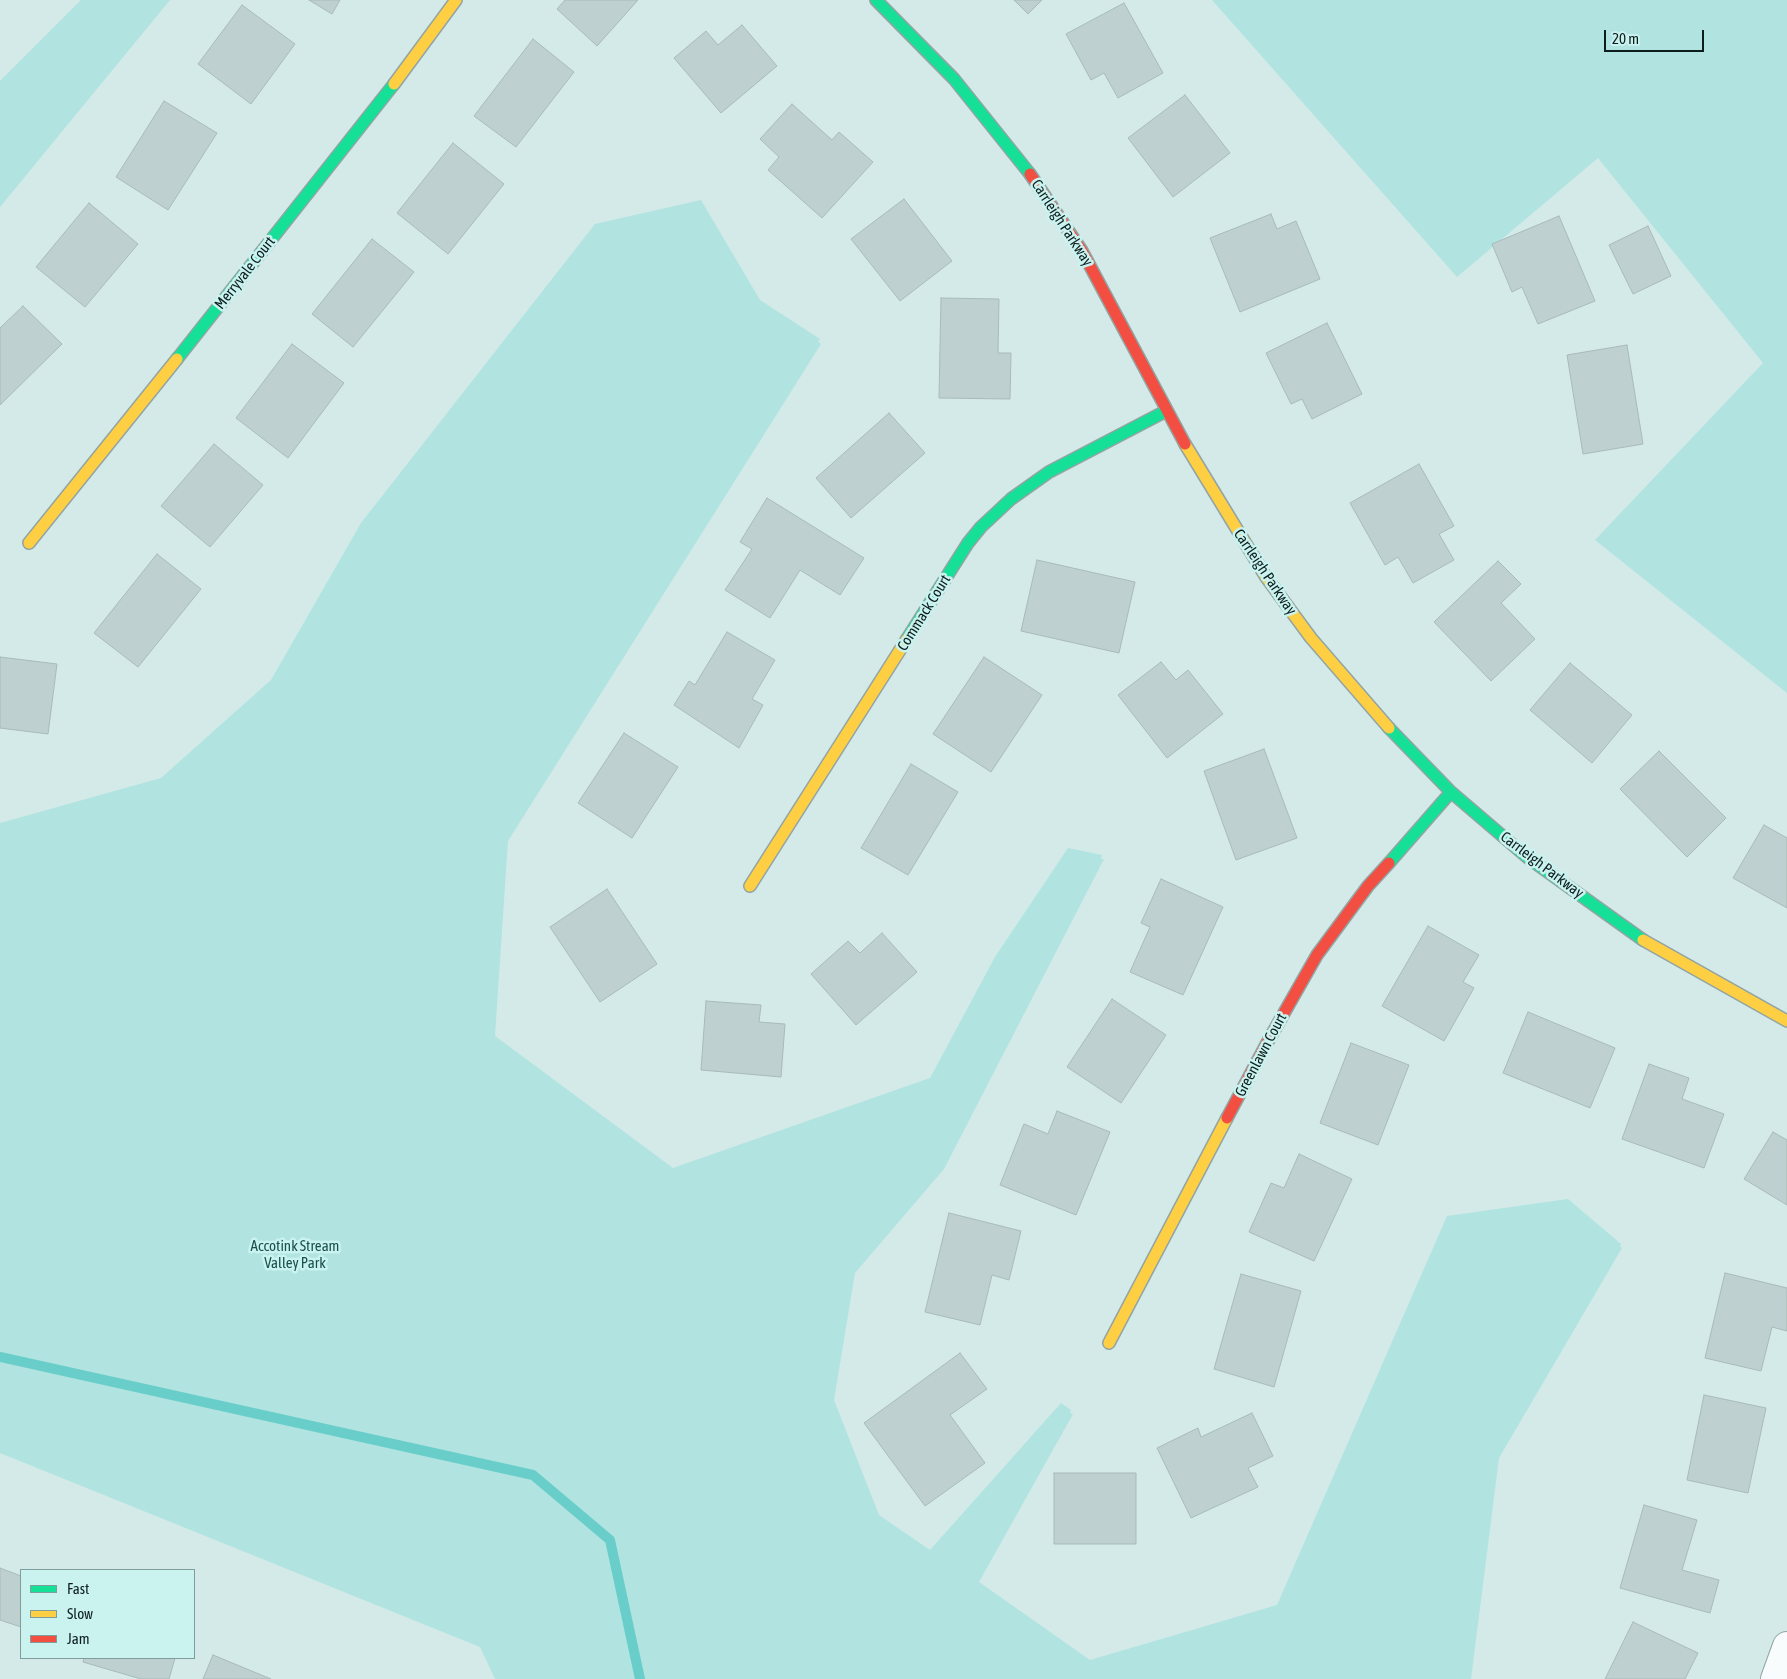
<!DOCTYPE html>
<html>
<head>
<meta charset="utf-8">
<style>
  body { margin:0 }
  #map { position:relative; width:1787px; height:1679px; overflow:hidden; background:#d3eae8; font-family:"Asap Condensed",sans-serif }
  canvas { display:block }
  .legend { position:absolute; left:20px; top:1569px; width:175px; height:90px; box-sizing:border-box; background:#caf3f0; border:1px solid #7e9d9b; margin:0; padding:6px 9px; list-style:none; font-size:15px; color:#0d1d1c }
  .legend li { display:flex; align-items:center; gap:10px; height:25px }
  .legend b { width:25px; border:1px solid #7e9d9b }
  .scale { position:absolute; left:1604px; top:30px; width:100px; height:22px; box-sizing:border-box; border:2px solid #0d1d1c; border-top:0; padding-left:6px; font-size:15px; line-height:18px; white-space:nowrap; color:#0d1d1c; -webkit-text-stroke:4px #caf3f0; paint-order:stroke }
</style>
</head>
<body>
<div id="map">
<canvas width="1787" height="1679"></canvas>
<ul class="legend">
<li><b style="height:6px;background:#16e098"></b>Fast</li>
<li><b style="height:6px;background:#ffcf43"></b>Slow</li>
<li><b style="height:6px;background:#f24e42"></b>Jam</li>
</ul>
<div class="scale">20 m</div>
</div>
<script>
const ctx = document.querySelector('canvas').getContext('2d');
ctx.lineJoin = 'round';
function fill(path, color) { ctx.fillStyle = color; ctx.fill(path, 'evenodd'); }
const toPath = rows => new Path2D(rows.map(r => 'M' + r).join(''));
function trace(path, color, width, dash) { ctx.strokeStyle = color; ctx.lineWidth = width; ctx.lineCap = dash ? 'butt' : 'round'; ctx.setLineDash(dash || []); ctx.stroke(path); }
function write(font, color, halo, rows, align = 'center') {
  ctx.font = font + ' "Asap Condensed",sans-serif'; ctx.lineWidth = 5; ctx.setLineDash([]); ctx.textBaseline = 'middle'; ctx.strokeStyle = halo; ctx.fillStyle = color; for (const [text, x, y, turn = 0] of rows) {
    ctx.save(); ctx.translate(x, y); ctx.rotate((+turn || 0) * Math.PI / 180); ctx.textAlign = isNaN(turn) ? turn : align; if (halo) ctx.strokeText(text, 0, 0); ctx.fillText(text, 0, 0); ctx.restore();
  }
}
fill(toPath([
  [81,0,170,0,0,207,0,81],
  [1212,0,1787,0,1787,693,1595,540,1763,363,1598,158,1457,277],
  [701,200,760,300,820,339,818,342,821,344,508,841,495,1036,673,1168,930,1078,995,957,1068,848,1102,855,1101,859,1104,859,944,1169,855,1273,834,1400,879,1515,930,1550,1061,1403,1071,1410,1070,1413,1073,1414,979,1582,1090,1660,1277,1605,1447,1216,1568,1199,1621,1244,1620,1246,1622,1248,1499,1458,1471,1679,495,1679,480,1647,0,1453,0,823,161,778,271,680,361,523,595,224]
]), '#b1e3e0');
trace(toPath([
  [0,1357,533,1475,610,1540,640,1679]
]), '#69ceca', 10);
const building = toPath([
  [309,0,340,0,332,14,309,0],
  [565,0,638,0,597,46,557,9,565,0],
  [1014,0,1042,0,1028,14,1014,0],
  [1124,3,1163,73,1118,98,1104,73,1091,80,1066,34,1124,3],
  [242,5,295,44,251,104,198,64,242,5],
  [742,25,777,66,721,113,674,58,706,31,718,45,742,25],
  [533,39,574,72,516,147,474,116,533,39],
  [1185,95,1230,153,1173,197,1128,138,1185,95],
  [164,101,217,133,168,210,116,177,164,101],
  [792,104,832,140,839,132,873,162,822,218,768,170,779,157,760,139,792,104],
  [453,143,504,184,448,254,397,213,453,143],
  [904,199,952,261,900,301,851,239,904,199],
  [89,203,138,244,85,307,36,267,89,203],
  [1271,214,1277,229,1296,221,1320,279,1240,312,1210,238,1271,214],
  [1559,216,1595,301,1538,324,1522,287,1512,292,1492,244,1559,216],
  [1648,226,1671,276,1633,294,1609,245,1648,226],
  [372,239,414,272,353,347,312,314,372,239],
  [941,298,999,299,998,353,1011,353,1010,399,939,398,941,298],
  [23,306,62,344,0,405,0,328,23,306],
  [1327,323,1362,394,1312,419,1302,399,1291,404,1266,353,1327,323],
  [292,344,344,383,288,458,236,418,292,344],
  [1627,345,1643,444,1583,454,1567,355,1627,345],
  [889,413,925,453,851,518,816,478,889,413],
  [214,444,263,485,210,547,161,506,214,444],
  [1419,464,1454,526,1439,534,1454,560,1413,583,1398,557,1385,565,1350,503,1419,464],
  [767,498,864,558,840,595,800,570,770,618,725,590,752,549,740,542,767,498],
  [157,554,201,589,138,667,94,633,157,554],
  [1037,560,1135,582,1119,653,1021,631,1037,560],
  [1498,561,1521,584,1501,603,1535,639,1491,681,1434,622,1498,561],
  [727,632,775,660,752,699,763,705,739,748,674,705,689,681,695,685,727,632],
  [0,657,57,664,48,734,0,728,0,657],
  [984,657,1042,695,991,772,933,734,984,657],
  [1161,662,1176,680,1188,670,1223,714,1167,758,1118,695,1161,662],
  [1570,663,1632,715,1592,763,1530,710,1570,663],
  [624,733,678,767,632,838,578,803,624,733],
  [1264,749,1297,838,1236,860,1204,771,1264,749],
  [1659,751,1726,818,1687,857,1620,789,1659,751],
  [911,764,958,792,908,875,861,848,911,764],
  [1764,825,1787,838,1787,908,1733,878,1764,825],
  [1161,879,1223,907,1183,995,1130,972,1150,927,1141,923,1161,879],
  [607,889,657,964,600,1002,550,927,607,889],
  [1428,926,1479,955,1463,982,1474,988,1444,1041,1382,1006,1428,926],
  [882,933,917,972,856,1025,811,974,848,941,860,953,882,933],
  [1112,999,1166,1035,1121,1103,1067,1067,1112,999],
  [706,1001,761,1005,759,1022,785,1024,781,1077,701,1070,706,1001],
  [1528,1012,1615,1048,1590,1108,1503,1073,1528,1012],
  [1351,1043,1409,1065,1378,1145,1320,1123,1351,1043],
  [1649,1064,1689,1078,1682,1099,1724,1114,1704,1168,1622,1139,1649,1064],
  [1057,1111,1110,1132,1076,1215,1000,1185,1024,1124,1048,1134,1057,1111],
  [1773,1132,1787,1140,1787,1205,1744,1179,1773,1132],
  [1299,1154,1352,1179,1314,1261,1249,1232,1271,1183,1284,1188,1299,1154],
  [949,1213,1021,1231,1009,1280,992,1275,980,1325,925,1312,949,1213],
  [1725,1273,1787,1288,1787,1331,1772,1327,1761,1371,1705,1358,1725,1273],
  [1241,1274,1301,1291,1274,1387,1214,1369,1241,1274],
  [960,1353,987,1389,950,1415,985,1463,925,1506,864,1423,960,1353],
  [1704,1395,1766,1408,1748,1493,1687,1480,1704,1395],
  [1252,1413,1273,1456,1248,1468,1258,1487,1191,1518,1157,1448,1198,1428,1201,1437,1252,1413],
  [1054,1473,1136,1473,1136,1544,1054,1544,1054,1473],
  [1644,1505,1697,1520,1682,1570,1719,1580,1710,1613,1620,1588,1644,1505],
  [0,1568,21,1576,21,1627,0,1620,0,1568],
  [1633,1622,1698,1653,1685,1679,1605,1679,1633,1622],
  [213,1655,271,1679,203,1679,213,1655],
  [84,1658,175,1658,169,1679,141,1679,83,1662,84,1658]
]);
fill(building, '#bed1d0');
trace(building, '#a8bab9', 1);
const street = toPath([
  [1775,1679,1787,1646]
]);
const fast = toPath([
  [876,0,954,79,1030,174],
  [177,359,394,84],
  [907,639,968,543,981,527,1011,499,1049,472,1166,411],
  [1389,728,1451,792,1527,857,1643,940],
  [1389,863,1451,792]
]);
const slow = toPath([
  [394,84,456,0],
  [1185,444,1266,577,1311,638,1389,728],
  [29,543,177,359],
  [750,886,907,639],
  [1643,940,1787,1021],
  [1109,1343,1227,1118]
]);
const jam = toPath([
  [1030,174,1082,251,1185,444],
  [1227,1118,1267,1043,1317,955,1368,886,1389,863]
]);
trace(street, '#92a4a3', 30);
trace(fast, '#92a4a3', 14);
trace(slow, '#92a4a3', 14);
trace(jam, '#92a4a3', 14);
trace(street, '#f8fcfc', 28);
trace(fast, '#16e098', 11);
trace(slow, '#ffcf43', 11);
trace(jam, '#f24e42', 11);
write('15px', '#0d1d1c', '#caf3f0', [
  ["Carrleigh Parkway",1062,223,57],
  ["Merryvale Court",245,273,-52],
  ["Carrleigh Parkway",1265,572,56],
  ["Commack Court",924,613,-58],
  ["Carrleigh Parkway",1542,865,37],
  ["Greenlawn Court",1261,1055,-62]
]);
write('15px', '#18504d', '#caf3f0', [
  ["Accotink Stream",295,1246],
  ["Valley Park",295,1263]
]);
</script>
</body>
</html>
